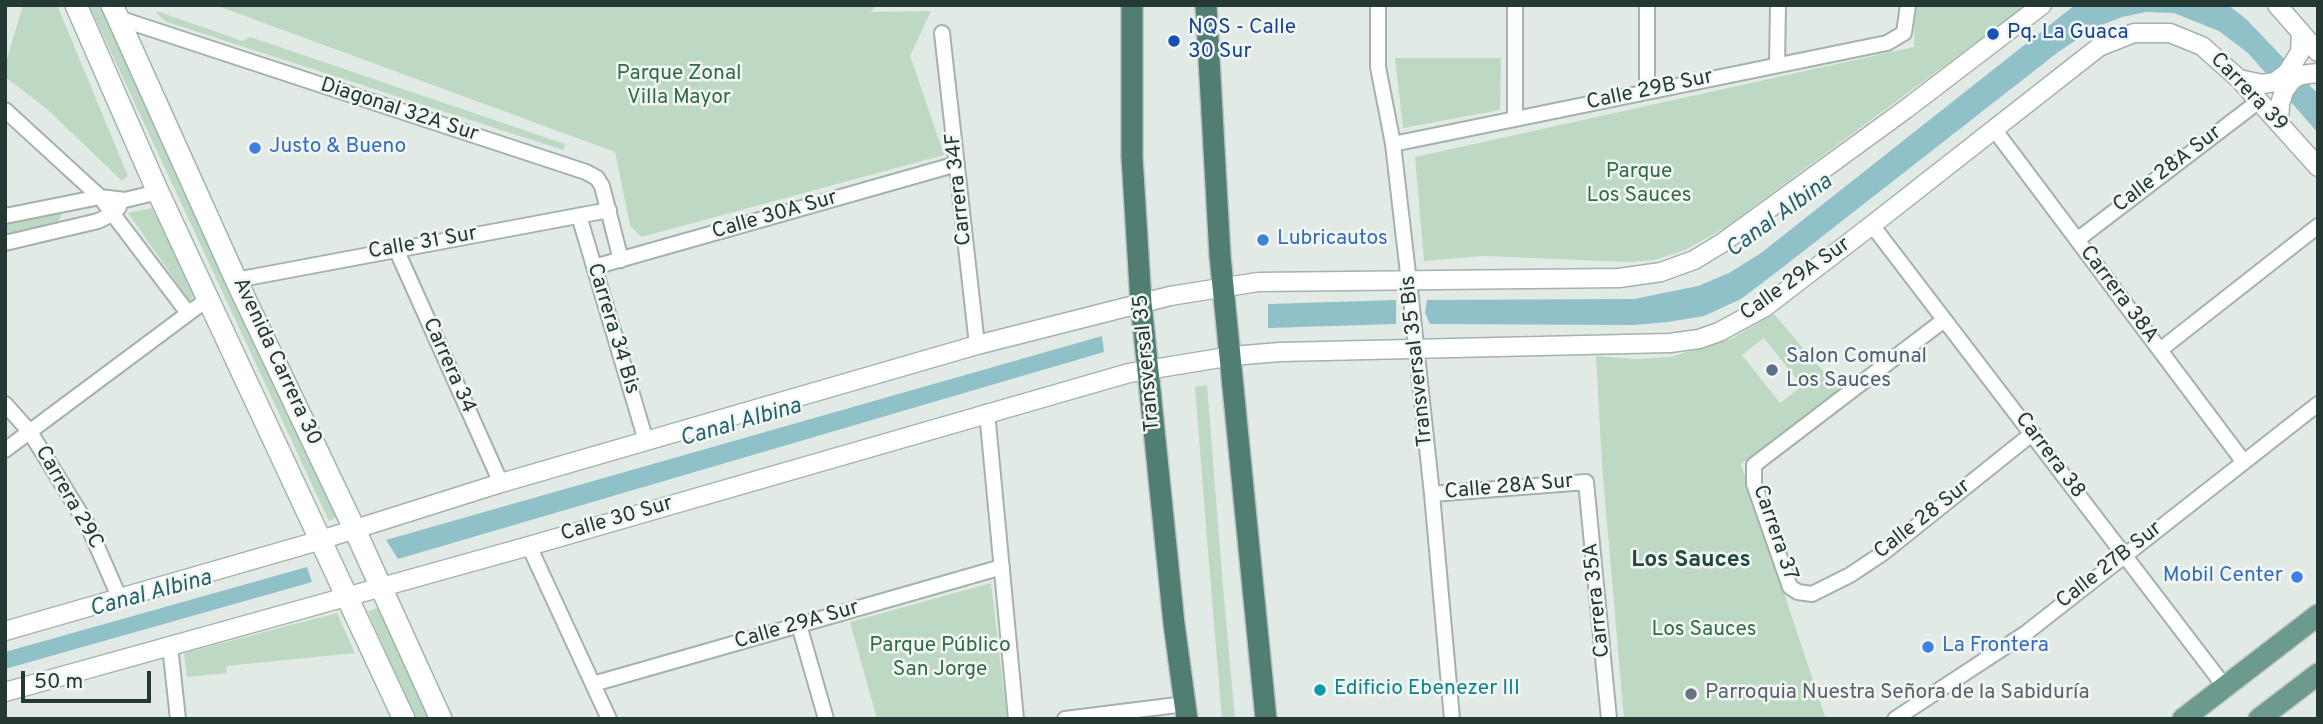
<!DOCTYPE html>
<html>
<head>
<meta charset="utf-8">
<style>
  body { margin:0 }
  #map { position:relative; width:2323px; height:724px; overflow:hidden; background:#e2eae6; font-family:Overpass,sans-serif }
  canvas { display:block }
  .frame { position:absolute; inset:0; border:7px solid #243933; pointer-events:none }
  .scale { position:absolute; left:21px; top:671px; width:130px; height:32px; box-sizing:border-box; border:4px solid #243933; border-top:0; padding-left:9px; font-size:21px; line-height:24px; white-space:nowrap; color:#243933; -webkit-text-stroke:5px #f2f7f4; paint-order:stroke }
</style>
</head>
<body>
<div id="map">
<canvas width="2323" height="724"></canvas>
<div class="frame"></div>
<div class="scale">50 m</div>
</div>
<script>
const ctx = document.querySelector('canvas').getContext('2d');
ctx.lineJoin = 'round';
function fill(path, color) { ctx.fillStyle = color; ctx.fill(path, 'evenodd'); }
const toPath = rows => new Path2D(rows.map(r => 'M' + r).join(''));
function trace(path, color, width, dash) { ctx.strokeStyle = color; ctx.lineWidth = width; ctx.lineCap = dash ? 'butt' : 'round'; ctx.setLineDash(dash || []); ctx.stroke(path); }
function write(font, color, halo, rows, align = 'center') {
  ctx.font = font + ' Overpass,sans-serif'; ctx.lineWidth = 5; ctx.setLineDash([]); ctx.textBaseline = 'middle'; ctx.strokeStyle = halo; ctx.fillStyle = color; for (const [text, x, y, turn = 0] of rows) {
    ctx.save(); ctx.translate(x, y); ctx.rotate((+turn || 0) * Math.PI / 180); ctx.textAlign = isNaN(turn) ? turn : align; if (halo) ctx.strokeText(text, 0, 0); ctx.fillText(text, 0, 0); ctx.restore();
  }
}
fill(toPath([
  [23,5,57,5,128,176,122,181,47,109,5,77,5,66],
  [89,5,104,5,337,517,329,521],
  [215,5,876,5,871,12,931,11,910,56,944,155,645,236,640,236,630,225,615,152],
  [1915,5,2027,5,1723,229,1685,250,1655,260,1630,262,1484,256,1424,261,1415,157,1914,47],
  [156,11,243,41,250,37,565,144,563,150,167,22,159,16],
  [1395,58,1501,58,1500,110,1403,128],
  [152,208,198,294,189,300,128,213],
  [55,212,62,214,58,222,5,236,5,223],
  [1774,314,1841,392,1741,464,1826,719,1624,719,1602,465,1596,356,1635,359,1670,357,1731,339],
  [1764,338,1802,386,1780,403,1742,355],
  [1207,385,1223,587,1235,719,1222,719,1207,539,1195,387],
  [991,583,1007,719,877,719,850,622],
  [379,607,430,719,416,719,368,612],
  [337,613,355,653,226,666,227,673,187,677,184,653]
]), '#bdd9c4');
fill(toPath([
  [2075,5,2228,5,2246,19,2318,94,2318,133,2248,53,2219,31,2174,13,2146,12,2122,17,2094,28,2057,53,1778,271,1741,299,1704,316,1668,322,1634,325,1430,324,1425,313,1427,300,1634,299,1698,286,1729,273,1761,253],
  [1396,300,1396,324,1268,328,1268,304],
  [1102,336,1104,352,398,559,386,540],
  [307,567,312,582,5,669,5,652]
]), '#90c0c8');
const minor = toPath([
  [1378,5,1378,67,1393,144,1411,299,1432,494,1452,719],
  [1515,5,1515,119],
  [1647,5,1647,92],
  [118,18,586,172,597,178,602,186,621,260],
  [942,33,977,345],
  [1777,65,1778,5],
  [5,110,100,197,188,313],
  [1994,129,2243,461],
  [1393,144,1887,43,1904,33,1908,5],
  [5,216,100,197,125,200,158,192],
  [579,216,646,441],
  [1872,225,2225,687],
  [2077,240,2259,101],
  [5,243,98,221,114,213,119,207],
  [396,249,501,483],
  [594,267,957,164],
  [236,280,609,210],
  [1944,320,1754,465,1754,484,1790,587,1798,592,1812,594,1850,575,1883,553,2033,433],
  [2160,350,2318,226],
  [5,404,30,432,88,526,120,599],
  [987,412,1016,719],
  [5,450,209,298],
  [1432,494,1586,482,1609,719],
  [529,546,609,719],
  [799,625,826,719],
  [170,646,178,719],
  [593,684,1002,567],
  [1065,719,1185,704],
  [1895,719,2026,633,2318,404]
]);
const tertiary = toPath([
  [2277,5,2318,52],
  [2239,79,2262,84,2275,82,2287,73,2300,52,2301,32],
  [2279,124,2280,104,2284,91,2292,80,2301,75,2318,73],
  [5,631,311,543,501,483,977,345,1170,296,1258,282,1619,278,1661,272,1694,260,1722,243,1906,109,2042,5],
  [5,692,529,546,1129,373,1232,356,1280,352,1670,343,1699,339,1719,332,1765,307,1872,225,2099,47,2134,33,2170,33,2202,46,2239,79,2318,167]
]);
const secondary = toPath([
  [76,5,158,192,404,719],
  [112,5,236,280,354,528,441,719]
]);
const primary = toPath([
  [2183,719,2318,615],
  [2259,719,2318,674]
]);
const trunk = toPath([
  [1132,5,1132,157,1141,303,1174,624,1187,719],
  [1206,5,1220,256,1266,719]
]);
trace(minor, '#a5b1ad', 18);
trace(tertiary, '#a5b1ad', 21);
trace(secondary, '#a2b4ae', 24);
trace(primary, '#bdc4c2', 24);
trace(trunk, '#bdc4c2', 24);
trace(minor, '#fff', 14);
trace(tertiary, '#fff', 18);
trace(secondary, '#fff', 21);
trace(primary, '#6c9a8e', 21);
trace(trunk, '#507e72', 21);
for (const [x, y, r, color] of [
  [1993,34,7,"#1a4fb4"],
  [1174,41,7,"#1a4fb4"],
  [255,148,7,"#3f7fe0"],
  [1263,240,7,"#3f7fe0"],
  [1772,370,7,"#5c6f8a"],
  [2297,577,7,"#3f7fe0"],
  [1928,647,7,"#3f7fe0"],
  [1320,690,7,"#0f9aa8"],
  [1691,694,7,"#6b7280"]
]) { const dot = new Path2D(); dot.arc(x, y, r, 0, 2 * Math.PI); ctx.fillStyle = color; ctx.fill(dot); trace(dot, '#f2f7f4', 2.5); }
write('21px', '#164399', '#f2f7f4', [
  ["NQS - Calle",1188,29],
  ["30 Sur",1188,53],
  ["Pq. La Guaca",2007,34]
], 'left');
write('21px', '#336a48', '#f2f7f4', [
  ["Parque Zonal",679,75],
  ["Villa Mayor",679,99],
  ["Parque",1639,173],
  ["Los Sauces",1639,197],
  ["Los Sauces",1704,631],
  ["Parque Público",940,647],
  ["San Jorge",940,671]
]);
write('21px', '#243933', '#f2f7f4', [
  ["Calle 29B Sur",1650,91,-12],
  ["Carrera 39",2248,93,46],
  ["Diagonal 32A Sur",399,111,18],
  ["Calle 28A Sur",2168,170,-37],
  ["Carrera 34F",960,189,-96],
  ["Calle 30A Sur",775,216,-16],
  ["Calle 31 Sur",423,244,-10],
  ["Calle 29A Sur",1796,280,-35],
  ["Carrera 38A",2118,295,53],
  ["Carrera 34 Bis",612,329,73],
  ["Transversal 35 Bis",1418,361,-96],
  ["Avenida Carrera 30",276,362,65],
  ["Transversal 35",1148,363,-95],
  ["Carrera 34",448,366,66],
  ["Carrera 38",2049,456,53],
  ["Calle 28A Sur",1509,488,-5],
  ["Carrera 29C",68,498,60],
  ["Calle 30 Sur",617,520,-16],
  ["Calle 28 Sur",1923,520,-38],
  ["Carrera 37",1774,533,71],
  ["Calle 27B Sur",2110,566,-38],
  ["Carrera 35A",1598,600,-96],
  ["Calle 29A Sur",797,626,-16]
]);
write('21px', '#366cbe', '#f2f7f4', [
  ["Justo & Bueno",269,148],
  ["Lubricautos",1277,240],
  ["Mobil Center",2283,577,"right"],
  ["La Frontera",1942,647]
], 'left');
write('21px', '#4e5e75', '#f2f7f4', [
  ["Salon Comunal",1786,358],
  ["Los Sauces",1786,382]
], 'left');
write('21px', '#0d838f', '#f2f7f4', [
  ["Edificio Ebenezer III",1334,690]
], 'left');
write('21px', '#5b616d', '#f2f7f4', [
  ["Parroquia Nuestra Señora de la Sabiduría",1705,694]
], 'left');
write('italic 23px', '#26626d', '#f2f7f4', [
  ["Canal Albina",1780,217,-36],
  ["Canal Albina",741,424,-16],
  ["Canal Albina",151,595,-15]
]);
write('bold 23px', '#23483f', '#f2f7f4', [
  ["Los Sauces",1691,561]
]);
</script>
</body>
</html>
